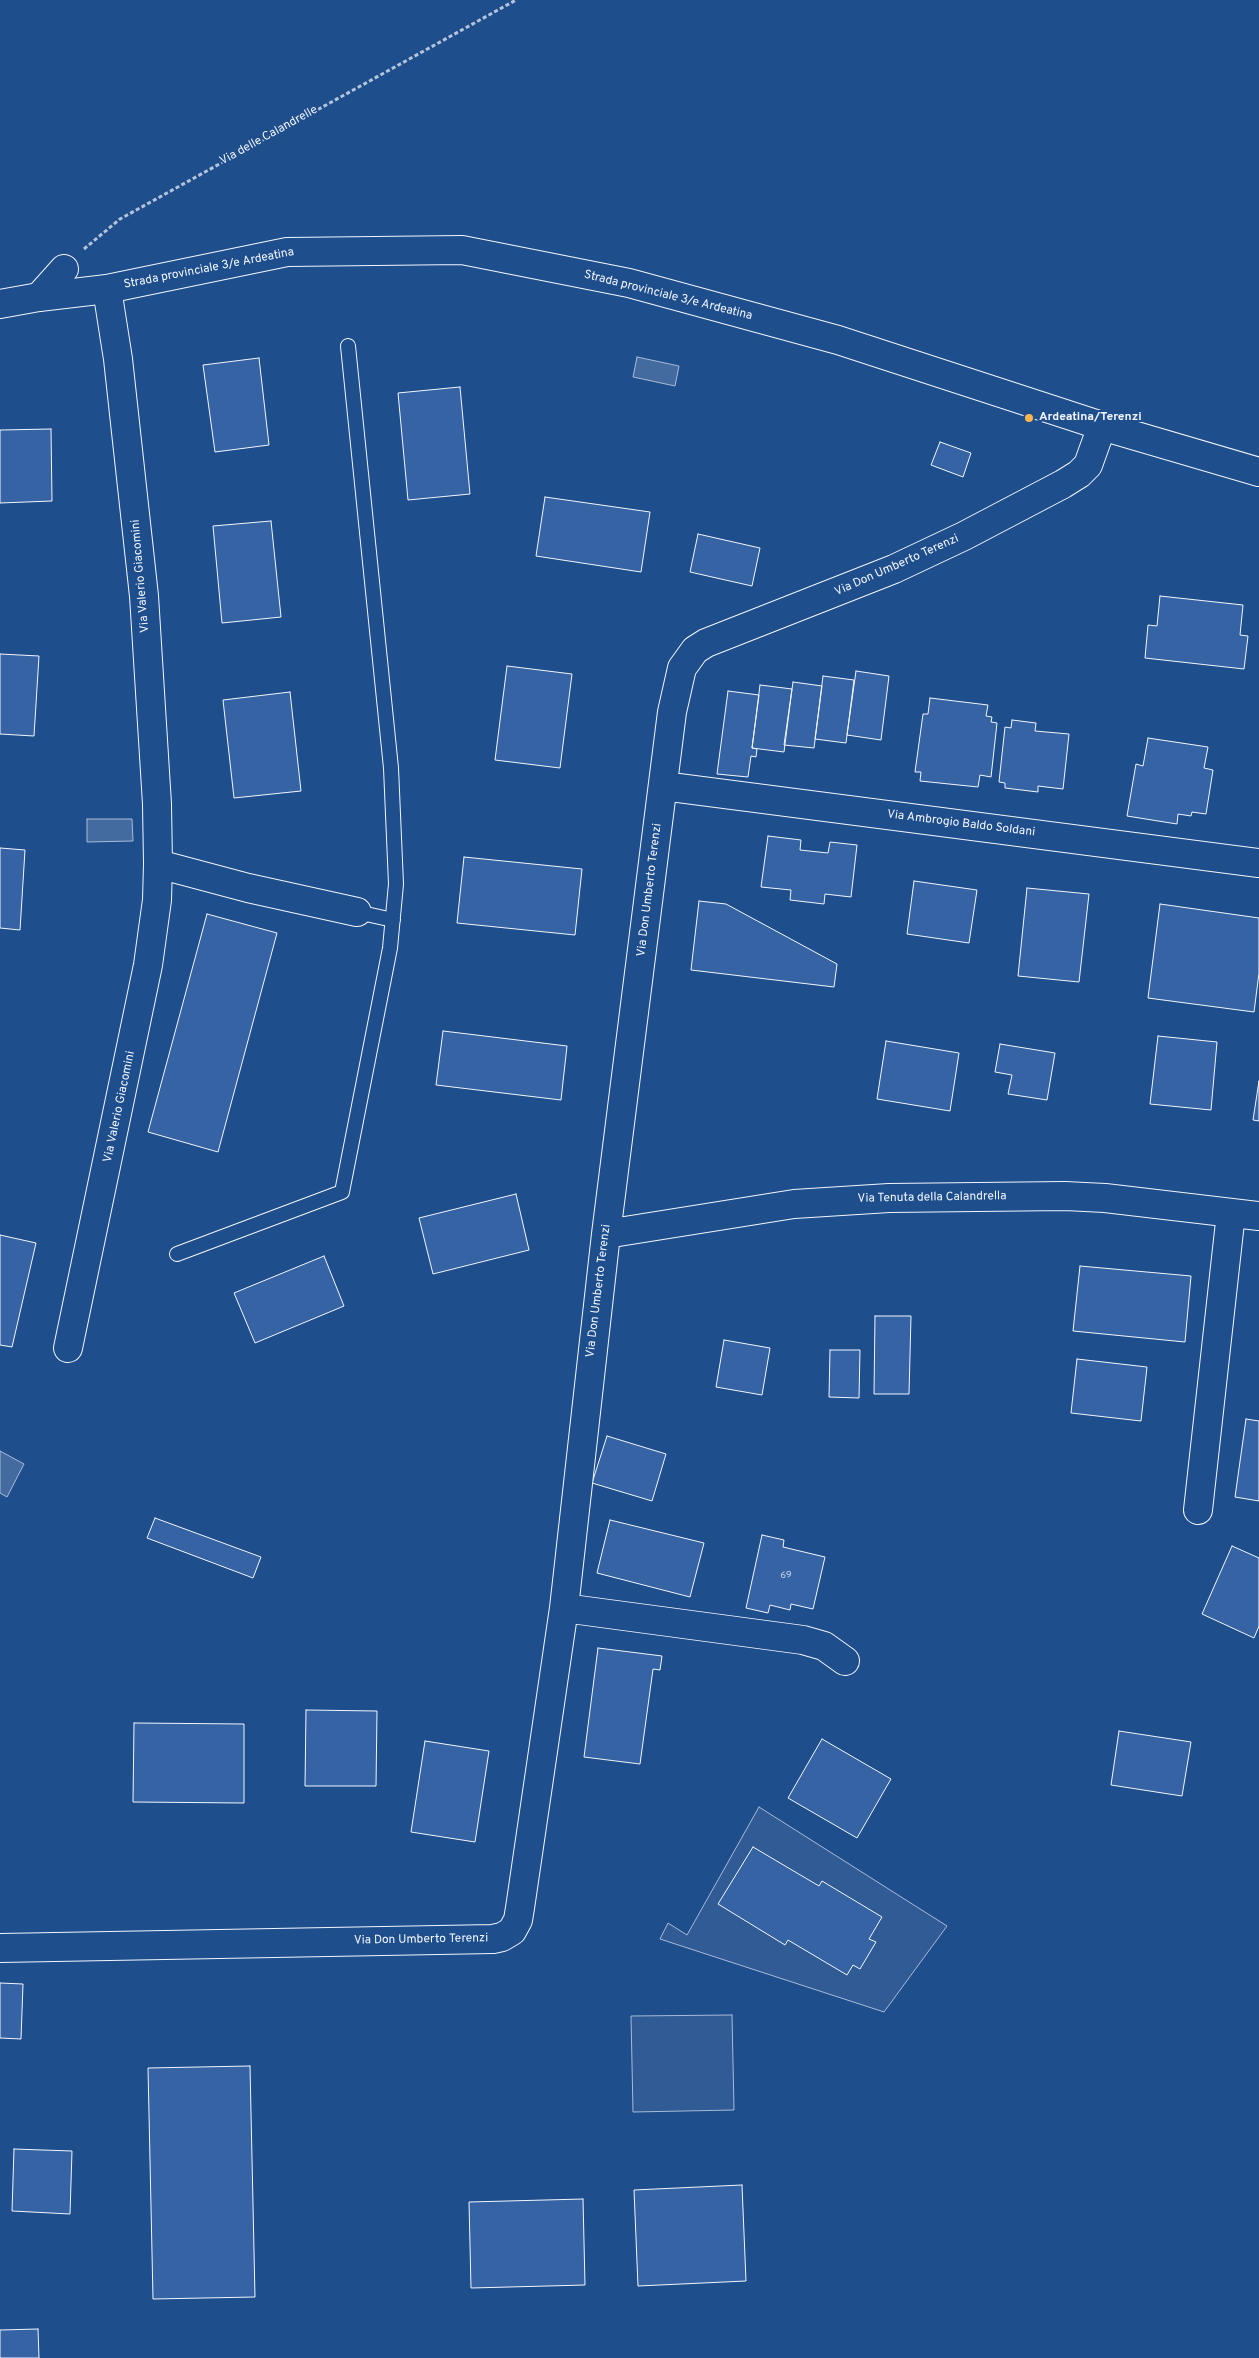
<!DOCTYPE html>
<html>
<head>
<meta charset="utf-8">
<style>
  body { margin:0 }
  canvas { display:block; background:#1f4e8c }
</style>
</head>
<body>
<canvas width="1259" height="2358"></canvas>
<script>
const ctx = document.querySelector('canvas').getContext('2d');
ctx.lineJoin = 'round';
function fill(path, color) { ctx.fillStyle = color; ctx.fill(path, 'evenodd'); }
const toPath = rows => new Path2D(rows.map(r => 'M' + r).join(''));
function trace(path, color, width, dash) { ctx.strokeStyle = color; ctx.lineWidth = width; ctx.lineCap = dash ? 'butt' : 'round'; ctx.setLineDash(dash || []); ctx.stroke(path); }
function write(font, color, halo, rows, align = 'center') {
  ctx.font = font + ' Overpass,sans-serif'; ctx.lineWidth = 4; ctx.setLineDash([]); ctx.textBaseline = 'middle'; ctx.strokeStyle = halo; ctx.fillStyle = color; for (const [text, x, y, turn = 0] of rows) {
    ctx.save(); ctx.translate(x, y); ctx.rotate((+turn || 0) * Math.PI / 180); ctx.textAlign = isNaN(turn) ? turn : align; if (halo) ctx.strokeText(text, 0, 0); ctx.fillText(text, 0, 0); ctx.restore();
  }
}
const built = toPath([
  [759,1807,947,1926,884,2012,660,1939,668,1923,687,1935,759,1807],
  [732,2015,734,2110,633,2112,631,2016,732,2015]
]);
fill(built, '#305b95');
trace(built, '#a8bbd7', 1);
const water = toPath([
  [637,357,679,366,675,386,633,377,637,357],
  [87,819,132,819,133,841,87,842,87,819],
  [0,1451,24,1464,7,1497,0,1493,0,1451]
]);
fill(water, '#446ba0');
trace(water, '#a8bbd7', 1);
const building = toPath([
  [259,358,269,445,215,452,203,365,259,358],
  [460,387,470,494,408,500,398,393,460,387],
  [51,429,52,501,0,503,0,430,51,429],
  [940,442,971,453,963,477,931,465,940,442],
  [545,497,650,512,641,572,536,556,545,497],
  [271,521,281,617,222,623,213,526,271,521],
  [698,534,760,548,752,586,690,572,698,534],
  [1160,596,1243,605,1240,635,1248,636,1244,669,1145,658,1148,625,1157,626,1160,596],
  [0,654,39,656,34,736,0,734,0,654],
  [507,666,572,674,560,768,495,760,507,666],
  [856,671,889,676,881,740,847,735,856,671],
  [823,676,854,680,846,743,815,739,823,676],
  [793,682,822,686,814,748,784,745,793,682],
  [760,685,792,689,784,752,752,748,760,685],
  [728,691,759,695,752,748,757,749,756,757,751,756,748,777,717,774,728,691],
  [290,692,301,791,234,798,223,700,290,692],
  [930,698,988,705,986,716,992,717,991,722,997,723,991,777,980,775,978,787,920,781,921,772,915,772,923,714,928,714,930,698],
  [1012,720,1036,723,1035,731,1069,734,1063,789,1038,786,1038,792,1005,788,1005,783,999,782,1005,727,1011,728,1012,720],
  [1148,738,1208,747,1204,768,1213,770,1206,814,1192,812,1191,816,1178,814,1177,824,1127,816,1136,764,1143,766,1148,738],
  [768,836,801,840,800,850,828,853,830,842,857,845,851,897,825,894,824,904,790,900,791,890,761,887,768,836],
  [0,848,25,850,20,930,0,928,0,848],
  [464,857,582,869,575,935,457,923,464,857],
  [914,881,977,890,969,943,907,934,914,881],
  [1027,888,1089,894,1079,982,1018,976,1027,888],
  [699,901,726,904,837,964,834,987,691,970,699,901],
  [1160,904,1259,918,1259,973,1254,1012,1148,998,1160,904],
  [207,914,277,933,218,1152,148,1132,207,914],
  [443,1031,567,1046,561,1100,436,1085,443,1031],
  [1158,1036,1217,1042,1211,1110,1150,1104,1158,1036],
  [886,1041,959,1053,950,1111,877,1099,886,1041],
  [1000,1044,1055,1053,1047,1100,1008,1094,1012,1075,995,1072,1000,1044],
  [1259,1081,1259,1121,1253,1120,1259,1081],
  [516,1194,529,1250,433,1274,419,1218,516,1194],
  [0,1235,36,1243,12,1347,0,1345,0,1235],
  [324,1256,344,1306,255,1343,234,1293,324,1256],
  [1080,1266,1191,1276,1185,1342,1073,1331,1080,1266],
  [875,1316,911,1316,909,1394,874,1394,875,1316],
  [724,1340,770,1348,762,1395,716,1387,724,1340],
  [830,1350,860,1350,859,1398,829,1397,830,1350],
  [1077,1359,1147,1367,1141,1421,1071,1413,1077,1359],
  [1246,1419,1259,1421,1259,1501,1235,1497,1246,1419],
  [607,1436,666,1454,652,1501,592,1483,607,1436],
  [155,1518,261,1557,253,1578,147,1538,155,1518],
  [610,1520,704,1543,690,1597,597,1573,610,1520],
  [762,1535,784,1540,783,1547,825,1557,813,1609,791,1604,790,1610,770,1605,768,1613,746,1608,762,1535],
  [1232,1546,1259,1558,1259,1626,1254,1638,1202,1614,1232,1546],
  [598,1648,662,1656,660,1670,653,1669,640,1764,584,1757,598,1648],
  [306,1710,377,1711,376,1786,305,1786,306,1710],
  [134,1723,244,1724,244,1803,133,1802,134,1723],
  [1119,1731,1191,1742,1182,1796,1111,1785,1119,1731],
  [822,1739,891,1779,857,1838,788,1798,822,1739],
  [425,1741,489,1751,475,1842,411,1832,425,1741],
  [753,1847,819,1886,822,1881,882,1917,869,1939,876,1942,860,1969,853,1965,847,1975,788,1940,785,1945,718,1904,753,1847],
  [0,1983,23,1984,21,2039,0,2038,0,1983],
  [250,2066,255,2297,153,2299,148,2068,250,2066],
  [14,2149,72,2151,70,2214,12,2211,14,2149],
  [742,2185,746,2281,638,2286,634,2190,742,2185],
  [583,2199,585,2285,471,2288,469,2202,583,2199],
  [38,2329,39,2358,0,2358,0,2330,38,2329]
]);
fill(building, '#3563a3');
trace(building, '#f2f6ff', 1);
const lane = toPath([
  [357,912,393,920],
  [177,1254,342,1192,390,948,396,884,391,768,348,346]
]);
const street = toPath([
  [39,297,64,269],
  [663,786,1259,863],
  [158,864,248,888,357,912],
  [606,1234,794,1204,889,1198,1065,1196,1105,1198,1259,1216],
  [68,1348,148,965,157,900,158,864,157,804,144,596,118,359,107,289],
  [1198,1510,1231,1213],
  [564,1608,803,1640,824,1646,845,1661],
  [0,1948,493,1939,502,1937,512,1931,518,1920,520,1908,564,1608,606,1234,672,712,682,668,695,650,706,643,894,569,964,536,1063,484,1079,474,1088,465,1102,426]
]);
const secondary = toPath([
  [0,304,39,297,107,289,287,252,462,250,629,283,838,340,1102,426,1259,472]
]);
trace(lane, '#f2f6ff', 16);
trace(street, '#f2f6ff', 30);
trace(secondary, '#f2f6ff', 30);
trace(toPath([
  [84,249,120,219,516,0]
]), '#b3c4dc', 3, [4, 2.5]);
trace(lane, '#1f4e8c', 14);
trace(street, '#1f4e8c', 28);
trace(secondary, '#1f4e8c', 28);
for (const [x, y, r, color] of [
  [1029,418,5,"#ffb74d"]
]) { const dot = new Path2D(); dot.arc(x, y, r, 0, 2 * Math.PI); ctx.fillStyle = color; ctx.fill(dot); trace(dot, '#1f4e8c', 2); }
write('10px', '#c3d1e8', null, [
  ["69",786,1576]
]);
write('12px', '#f2f6ff', '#1f4e8c', [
  ["Via delle Calandrelle",269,136,-29],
  ["Strada provinciale 3/e Ardeatina",209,269,-11],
  ["Strada provinciale 3/e Ardeatina",668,296,14],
  ["Via Don Umberto Terenzi",897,566,-24],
  ["Via Valerio Giacomini",141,576,-95],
  ["Via Ambrogio Baldo Soldani",961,824,7],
  ["Via Don Umberto Terenzi",650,890,-83],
  ["Via Valerio Giacomini",120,1107,-78],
  ["Via Tenuta della Calandrella",932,1198,-1],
  ["Via Don Umberto Terenzi",599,1291,-83],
  ["Via Don Umberto Terenzi",421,1940,-1]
]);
write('bold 12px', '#f2f6ff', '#1f4e8c', [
  ["Ardeatina/Terenzi",1039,418]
], 'left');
</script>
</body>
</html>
